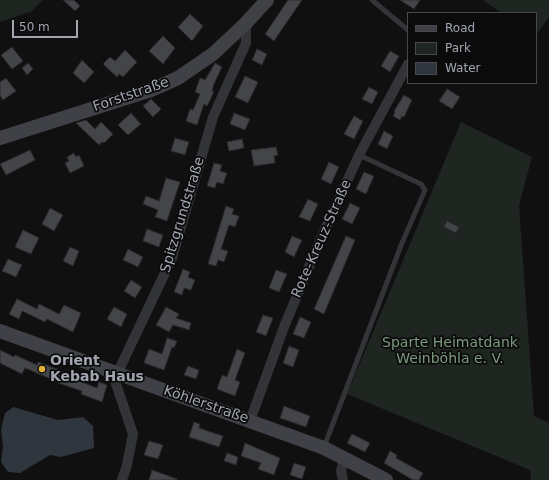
<!DOCTYPE html>
<html>
<head>
<meta charset="utf-8">
<style>
  body { margin:0 }
  #map { position:relative; width:549px; height:480px; overflow:hidden; background:#101011; font-family:"DejaVu Sans",sans-serif }
  canvas { display:block }
  .legend { position:absolute; left:407px; top:12px; width:130px; height:72px; box-sizing:border-box; background:#0b0b0c; border:1px solid #47494e; margin:0; padding:5px 7px; list-style:none; font-size:12px; color:#a2a6b1 }
  .legend li { display:flex; align-items:center; gap:8px; height:20px }
  .legend b { width:20px; border:1px solid #47494e }
  .scale { position:absolute; left:12px; top:20px; width:66px; height:18px; box-sizing:border-box; border:2px solid #a2a6b1; border-top:0; padding-left:5px; font-size:12px; line-height:14px; white-space:nowrap; color:#a2a6b1; -webkit-text-stroke:3px #0b0b0c; paint-order:stroke }
</style>
</head>
<body>
<div id="map">
<canvas width="549" height="480"></canvas>
<ul class="legend">
<li><b style="height:5px;background:#3f4146"></b>Road</li>
<li><b style="height:11px;background:#1f2520"></b>Park</li>
<li><b style="height:11px;background:#2f363d"></b>Water</li>
</ul>
<div class="scale">50 m</div>
</div>
<script>
const ctx = document.querySelector('canvas').getContext('2d');
ctx.lineJoin = 'round';
function fill(path, color) { ctx.fillStyle = color; ctx.fill(path, 'evenodd'); }
const toPath = rows => new Path2D(rows.map(r => 'M' + r).join(''));
function trace(path, color, width, dash) { ctx.strokeStyle = color; ctx.lineWidth = width; ctx.lineCap = dash ? 'butt' : 'round'; ctx.setLineDash(dash || []); ctx.stroke(path); }
function write(font, color, halo, rows, align = 'center') {
  ctx.font = font + ' "DejaVu Sans",sans-serif'; ctx.lineWidth = 3.5; ctx.setLineDash([]); ctx.textBaseline = 'middle'; ctx.strokeStyle = halo; ctx.fillStyle = color; for (const [text, x, y, turn = 0] of rows) {
    ctx.save(); ctx.translate(x, y); ctx.rotate((+turn || 0) * Math.PI / 180); ctx.textAlign = isNaN(turn) ? turn : align; if (halo) ctx.strokeText(text, 0, 0); ctx.fillText(text, 0, 0); ctx.restore();
  }
}
fill(toPath([
  [0,0,43,0,32,11,0,22],
  [483,0,549,0,549,17,536,35,536,13,501,13],
  [461,122,532,157,519,205,534,416,549,423,549,480,531,480,530,470,347,394]
]), '#1f2520');
fill(toPath([
  [13,407,58,420,83,417,93,426,94,448,61,457,50,455,20,473,8,472,1,462,3,446,1,430,5,413]
]), '#2f363d');
const building = toPath([
  [63,0,74,0,80,6,75,11,63,0],
  [288,0,302,0,274,41,265,34,288,0],
  [400,0,420,0,414,9,400,0],
  [190,14,203,26,192,41,178,27,190,14],
  [163,36,175,48,163,64,149,51,163,36],
  [12,47,23,61,12,69,1,55,12,47],
  [257,49,267,54,262,65,252,60,257,49],
  [125,50,137,62,123,77,119,74,117,77,103,64,110,57,115,61,125,50],
  [390,51,399,56,390,72,381,66,390,51],
  [82,60,94,72,84,83,73,73,82,60],
  [28,63,33,69,27,75,22,68,28,63],
  [215,63,222,67,214,84,212,91,214,92,207,106,204,104,197,125,186,121,190,109,193,110,200,94,195,92,200,78,205,80,215,63],
  [245,76,258,82,248,103,235,97,245,76],
  [6,78,16,91,3,100,0,96,0,82,6,78],
  [369,87,378,92,372,104,362,99,369,87],
  [447,89,460,97,452,109,439,101,447,89],
  [404,95,412,100,404,117,402,116,400,120,393,116,395,112,394,111,404,95],
  [151,99,161,109,153,117,143,106,151,99],
  [131,113,141,124,128,135,118,125,131,113],
  [234,113,250,119,245,130,230,124,234,113],
  [354,116,363,121,354,139,344,134,354,116],
  [86,120,95,129,101,122,113,134,104,143,102,142,99,145,76,123,86,120],
  [384,131,393,136,387,149,378,144,384,131],
  [175,138,189,142,185,155,171,151,175,138],
  [242,139,244,148,229,151,227,142,242,139],
  [276,147,278,155,274,156,275,163,254,166,251,150,276,147],
  [30,150,35,160,6,175,0,164,30,150],
  [74,153,76,157,79,155,84,166,70,173,65,163,69,161,67,157,74,153],
  [329,162,339,167,331,184,321,179,329,162],
  [214,163,222,165,220,171,227,173,223,184,217,182,215,188,207,186,214,163],
  [364,172,374,176,366,194,356,189,364,172],
  [166,178,180,182,167,221,155,217,158,210,143,204,146,196,159,201,166,178],
  [308,199,318,204,310,221,299,217,308,199],
  [350,203,360,208,352,224,342,219,350,203],
  [226,206,234,209,232,214,239,216,235,227,229,225,221,249,228,251,224,262,218,260,216,266,208,264,226,206],
  [50,208,63,215,54,231,42,224,50,208],
  [447,221,459,227,456,233,444,227,447,221],
  [147,229,163,235,159,247,143,241,147,229],
  [23,230,39,238,31,254,15,247,23,230],
  [292,236,302,240,294,257,285,252,292,236],
  [346,236,355,240,324,314,314,309,346,236],
  [70,247,79,251,73,266,63,261,70,247],
  [128,249,143,257,138,267,123,260,128,249],
  [8,259,22,265,16,277,2,271,8,259],
  [183,269,190,272,188,277,195,280,191,290,184,288,182,295,174,292,183,269],
  [276,270,287,274,279,292,269,288,276,270],
  [131,280,142,287,135,298,124,291,131,280],
  [17,299,37,309,39,304,59,314,64,305,81,313,73,332,47,319,45,322,22,311,19,319,9,314,17,299],
  [114,307,127,314,121,327,107,319,114,307],
  [166,307,179,314,176,318,191,323,189,330,173,325,169,332,156,325,166,307],
  [263,315,273,318,266,336,256,332,263,315],
  [300,317,311,322,304,338,293,334,300,317],
  [167,338,177,341,174,348,172,347,164,370,144,363,149,349,162,354,167,338],
  [289,346,299,350,293,367,283,363,289,346],
  [237,349,245,353,235,380,240,382,235,396,217,389,222,375,227,377,237,349],
  [0,350,14,357,15,355,37,365,38,362,75,376,74,379,97,388,99,382,107,385,102,402,81,394,82,391,58,383,58,382,25,368,22,374,0,363,0,350],
  [188,366,199,370,196,379,184,375,188,366],
  [284,406,310,416,306,427,280,418,284,406],
  [194,422,200,424,199,428,223,436,219,447,189,437,194,422],
  [352,434,370,443,365,452,347,443,352,434],
  [149,441,163,445,158,459,144,455,149,441],
  [245,443,280,458,274,475,258,469,261,463,241,456,245,443],
  [390,451,397,455,396,458,423,473,419,480,413,480,384,463,390,451],
  [227,453,238,457,236,465,224,461,227,453],
  [294,463,306,467,302,479,290,475,294,463],
  [152,470,177,479,177,480,149,480,152,470]
]);
fill(building, '#444549');
trace(building, '#2a2a2d', 1);
trace(toPath([
  [372,0,408,30],
  [324,447,402,243,425,190,421,184,359,155]
]), '#333438', 5);
trace(toPath([
  [250,421,284,327,321,238,359,155,408,64],
  [122,480,127,465,133,434,116,384,117,374,172,258,213,117,246,43,246,23],
  [343,480,341,471,344,458]
]), '#333438', 10);
trace(toPath([
  [0,138,151,90,178,78,213,54,246,23,267,0],
  [0,331,324,448,386,480]
]), '#3f4146', 14);
for (const [x, y, r, color] of [
  [42,369,4,"#e1b138"]
]) { const dot = new Path2D(); dot.arc(x, y, r, 0, 2 * Math.PI); ctx.fillStyle = color; ctx.fill(dot); trace(dot, '#0b0b0c', 1.5); }
write('14px', '#a2a6b1', '#0b0b0c', [
  ["Forststraße",131,95,-19],
  ["Spitzgrundstraße",183,215,-73],
  ["Rote-Kreuz-Straße",322,239,-66],
  ["Köhlerstraße",206,405,19]
]);
write('14px', '#7b9b7e', '#0b0b0c', [
  ["Sparte Heimatdank",450,343],
  ["Weinböhla e. V.",450,359]
]);
write('bold 14px', '#a2a6b1', '#0b0b0c', [
  ["Orient",50,361],
  ["Kebab Haus",50,377]
], 'left');
</script>
</body>
</html>
